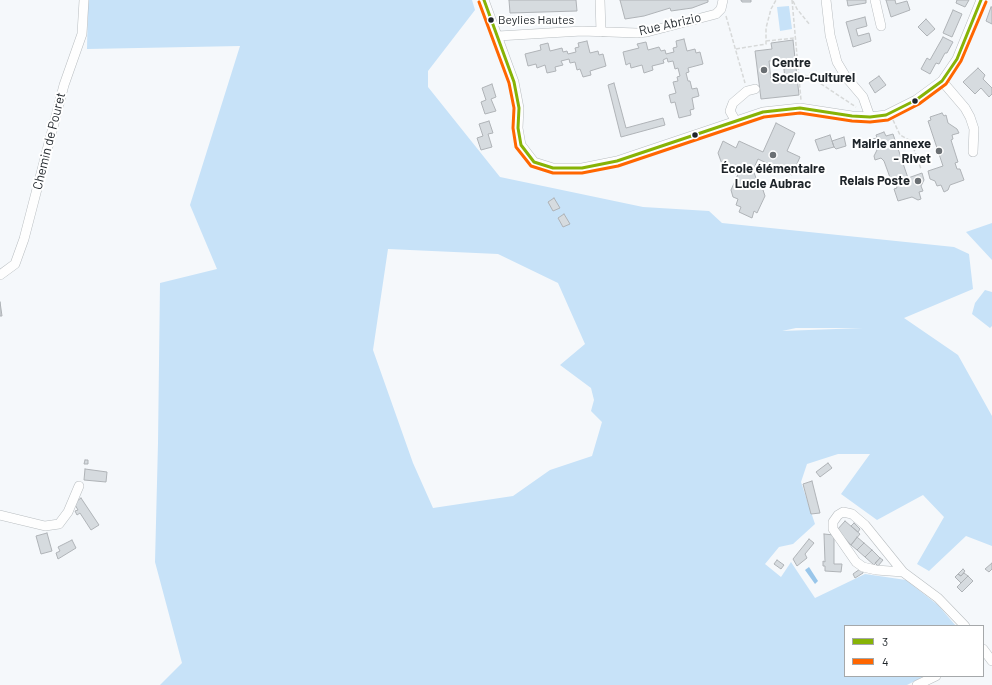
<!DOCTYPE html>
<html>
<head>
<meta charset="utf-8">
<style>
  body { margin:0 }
  #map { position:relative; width:992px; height:685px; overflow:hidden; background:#f5f8fb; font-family:Barlow,sans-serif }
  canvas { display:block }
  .legend { position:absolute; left:844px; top:625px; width:140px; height:52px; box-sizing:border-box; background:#fff; border:1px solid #a5a8aa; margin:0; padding:5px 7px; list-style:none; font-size:12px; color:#1f252a }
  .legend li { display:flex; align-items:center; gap:8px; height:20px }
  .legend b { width:20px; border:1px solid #a5a8aa }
</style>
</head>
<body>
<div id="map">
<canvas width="992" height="685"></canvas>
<ul class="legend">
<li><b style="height:5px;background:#87b306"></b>3</li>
<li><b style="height:5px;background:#f60"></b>4</li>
</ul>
</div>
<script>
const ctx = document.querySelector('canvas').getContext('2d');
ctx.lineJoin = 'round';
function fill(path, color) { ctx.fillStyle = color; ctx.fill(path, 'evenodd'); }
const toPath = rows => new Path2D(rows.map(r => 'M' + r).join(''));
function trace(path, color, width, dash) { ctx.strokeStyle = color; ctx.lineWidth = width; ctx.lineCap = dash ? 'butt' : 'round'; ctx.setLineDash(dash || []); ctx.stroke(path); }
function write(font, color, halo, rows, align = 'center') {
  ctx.font = font + ' Barlow,sans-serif'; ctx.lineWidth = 4; ctx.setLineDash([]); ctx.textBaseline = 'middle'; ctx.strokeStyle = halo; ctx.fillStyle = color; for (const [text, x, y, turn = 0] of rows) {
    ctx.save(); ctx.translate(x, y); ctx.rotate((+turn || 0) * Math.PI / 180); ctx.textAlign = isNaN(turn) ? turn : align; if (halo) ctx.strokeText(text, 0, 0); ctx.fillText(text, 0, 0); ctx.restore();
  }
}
fill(toPath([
  [88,0,472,0,475,10,428,71,428,87,500,177,643,207,709,211,722,223,954,247,969,254,973,289,904,318,958,355,992,416,992,546,966,536,929,571,917,564,944,517,923,495,877,520,841,494,870,454,838,454,807,464,801,482,815,524,793,544,779,547,765,564,781,577,791,562,815,598,865,574,906,580,938,605,956,626,845,626,845,676,925,676,907,685,160,685,182,663,155,562,158,443,160,283,217,269,190,205,240,46,87,49],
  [388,249,498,254,558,283,585,344,560,365,591,388,594,400,591,411,602,422,592,456,550,470,513,496,433,508,413,463,373,350],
  [796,328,863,328,782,331],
  [789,6,792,29,780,31,777,7],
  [992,223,992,260,966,232],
  [985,290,992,292,992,326,990,328,972,314,975,303]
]), '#c7e2f8');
fill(toPath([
  [809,567,818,581,815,584,805,570]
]), '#99c6ea');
const building = toPath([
  [509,0,576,0,577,11,510,13,509,0],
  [620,0,708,0,708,2,692,8,671,11,670,8,644,16,625,19,620,0],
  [741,0,751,0,751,2,742,2,741,0],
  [847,0,866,0,866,3,848,6,847,0],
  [886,0,895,0,896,4,907,1,910,10,891,17,886,0],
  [957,0,969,0,965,7,956,3,957,0],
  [991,7,992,7,992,24,986,21,991,7],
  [953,10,962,14,952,37,943,33,953,10],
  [865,17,867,26,856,29,858,36,869,33,871,41,853,47,846,22,865,17],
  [926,19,935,29,927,36,918,27,926,19],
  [943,37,953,42,947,53,945,53,939,64,936,63,930,74,921,69,927,58,930,60,943,37],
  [684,39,687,51,695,49,696,53,700,52,703,64,688,68,689,72,686,73,688,81,690,81,692,89,697,88,699,96,692,98,694,109,690,110,691,115,679,118,675,102,671,103,669,95,676,93,673,82,678,81,677,77,680,76,678,68,675,69,673,61,668,62,667,58,663,60,664,63,652,66,653,70,644,73,642,65,631,68,630,63,626,65,623,52,639,48,637,44,646,42,648,50,659,47,661,51,665,50,666,54,674,52,673,48,677,47,676,41,684,39],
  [793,40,799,95,761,99,755,51,772,49,771,43,793,40],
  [783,60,785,79,771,80,769,61,783,60],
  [587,41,590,53,598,51,599,55,603,54,606,66,590,71,591,75,583,77,580,69,577,70,575,62,570,63,569,59,561,61,563,65,555,67,556,71,547,73,545,65,537,68,536,64,528,66,525,54,541,50,540,45,548,43,550,51,562,48,563,52,567,51,568,54,576,52,575,48,579,47,578,43,587,41],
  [978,68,985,75,983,79,992,88,992,94,989,97,981,88,975,94,963,82,978,68],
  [879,76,886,85,875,93,869,83,879,76],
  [614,83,626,128,663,118,665,125,621,137,608,85,614,83],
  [492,84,496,97,491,99,496,111,485,114,481,102,486,100,482,88,492,84],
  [942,113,944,116,946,115,948,123,957,129,959,133,952,135,953,139,951,140,958,162,955,163,957,169,960,169,964,180,950,185,948,190,944,192,941,185,937,186,935,181,930,179,928,171,943,166,928,121,931,120,930,117,942,113],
  [489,121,493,133,488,134,492,147,481,150,477,138,483,136,479,124,489,121],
  [776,123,795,133,787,151,800,157,792,175,758,159,753,170,756,178,760,181,765,196,757,213,754,211,752,218,739,212,741,207,736,205,738,199,733,197,731,190,739,172,738,171,736,174,723,167,718,153,723,141,736,148,739,141,763,152,776,123],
  [884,132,886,136,893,134,908,178,922,173,924,180,921,186,923,191,919,192,921,199,918,200,912,197,898,201,894,189,897,188,895,182,892,183,884,161,881,158,875,160,874,156,877,150,873,139,877,138,876,135,884,132],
  [830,135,834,147,819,151,815,140,830,135],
  [844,137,846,146,836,149,834,147,832,141,844,137],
  [554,198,560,208,553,211,548,202,554,198],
  [564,214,570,224,563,227,558,218,564,214],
  [0,302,2,316,0,316,0,302],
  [85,460,88,460,88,464,84,464,85,460],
  [828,463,832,468,820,477,816,472,828,463],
  [85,469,107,472,106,482,84,480,85,469],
  [812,481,820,513,811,514,803,484,812,481],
  [81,498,99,525,91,530,80,513,77,515,75,511,78,510,74,503,81,498],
  [845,521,860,534,851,545,837,530,845,521],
  [854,523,860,529,858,532,851,526,854,523],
  [47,533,52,551,41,554,36,536,47,533],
  [824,534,834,535,834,564,842,564,841,572,825,571,825,566,823,566,823,561,825,562,824,534],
  [857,537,864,543,857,550,851,545,857,537],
  [809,539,814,543,805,554,807,558,797,566,793,559,809,539],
  [72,540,76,548,58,559,56,553,60,551,58,547,72,540],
  [864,543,872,550,865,557,857,550,864,543],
  [872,550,880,558,874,565,865,557,872,550],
  [880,558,883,560,878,566,875,563,880,558],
  [777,560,784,565,781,569,774,564,777,560],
  [992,563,992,569,989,572,985,569,992,563],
  [860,569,863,571,863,573,855,578,853,574,860,569],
  [963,569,965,571,961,576,958,574,963,569],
  [964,573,968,576,961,583,955,577,958,574,961,576,964,573],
  [968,576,973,581,962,592,957,587,968,576]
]);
fill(building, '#d6dbdf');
trace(building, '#afb3b7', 1);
const minor = toPath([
  [484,0,514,82,519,108,518,128,521,145,534,162,553,168,582,168,617,161,763,112,800,108,852,116,870,117,886,115,916,100,942,81,957,59,981,0],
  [600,0,601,32],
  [826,0,830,35,837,62,846,77,863,97,870,117],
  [875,0,881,26],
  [498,36,582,31,637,33,647,32,716,14,721,9,723,0],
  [942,81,965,108,970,117,974,129,973,152],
  [735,120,730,111,733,103,747,91,755,89],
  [0,275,15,264,24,239,64,85,82,34,84,0],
  [0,515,45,526,59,524,68,512,79,486],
  [903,572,876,570,863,567,856,562,833,529,833,522,838,515,843,512,852,514,865,525,903,572,938,598,965,626],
  [983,649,992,661],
  [917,685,936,676]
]);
trace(minor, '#b8bdc0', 10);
trace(toPath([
  [792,0,801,100],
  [793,1,797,9,810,25],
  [726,16,745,83],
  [766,41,795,38],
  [736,49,766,44,766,28,771,9,776,0],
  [799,75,809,76,856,107],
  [809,76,811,71],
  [893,120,900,135,911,141,921,169]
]), '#d7d9d9', 1.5, [4, 2]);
trace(minor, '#fefefe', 9);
trace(toPath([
  [484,0,514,82,519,108,518,128,521,145,534,162,553,168,582,168,617,161,763,112,800,108,852,116,870,117,886,115,916,100,942,81,957,59,981,0]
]), '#87b306', 3);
trace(toPath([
  [479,2,509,83,514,108,513,128,516,147,531,166,553,173,582,173,618,166,764,117,800,113,852,121,870,122,888,120,919,104,946,84,961,61,986,2]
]), '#f60', 3);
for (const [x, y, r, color] of [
  [491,20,3.5,"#1f252a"],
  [764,70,4,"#6a6f73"],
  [915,101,3.5,"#1f252a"],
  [695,135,3.5,"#1f252a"],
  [939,151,4,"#6a6f73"],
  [773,155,4,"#6a6f73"],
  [918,181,4,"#6a6f73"]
]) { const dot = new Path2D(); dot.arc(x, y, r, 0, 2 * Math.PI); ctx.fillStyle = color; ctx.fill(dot); trace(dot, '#fff', 1.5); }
write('12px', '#1f252a', '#fff', [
  ["Beylies Hautes",498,20]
], 'left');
write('13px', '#1f252a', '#fff', [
  ["Rue Abrizio",670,24,-13],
  ["Chemin de Pouret",49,141,-76]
]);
write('bold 13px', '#1f252a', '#fff', [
  ["Centre",772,63,"left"],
  ["Socio-Culturel",772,78,"left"],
  ["Mairie annexe",931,144],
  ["- Rivet",931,159],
  ["École élémentaire",773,169,"center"],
  ["Lucie Aubrac",773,184,"center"],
  ["Relais Poste",910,181]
], 'right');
</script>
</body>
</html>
